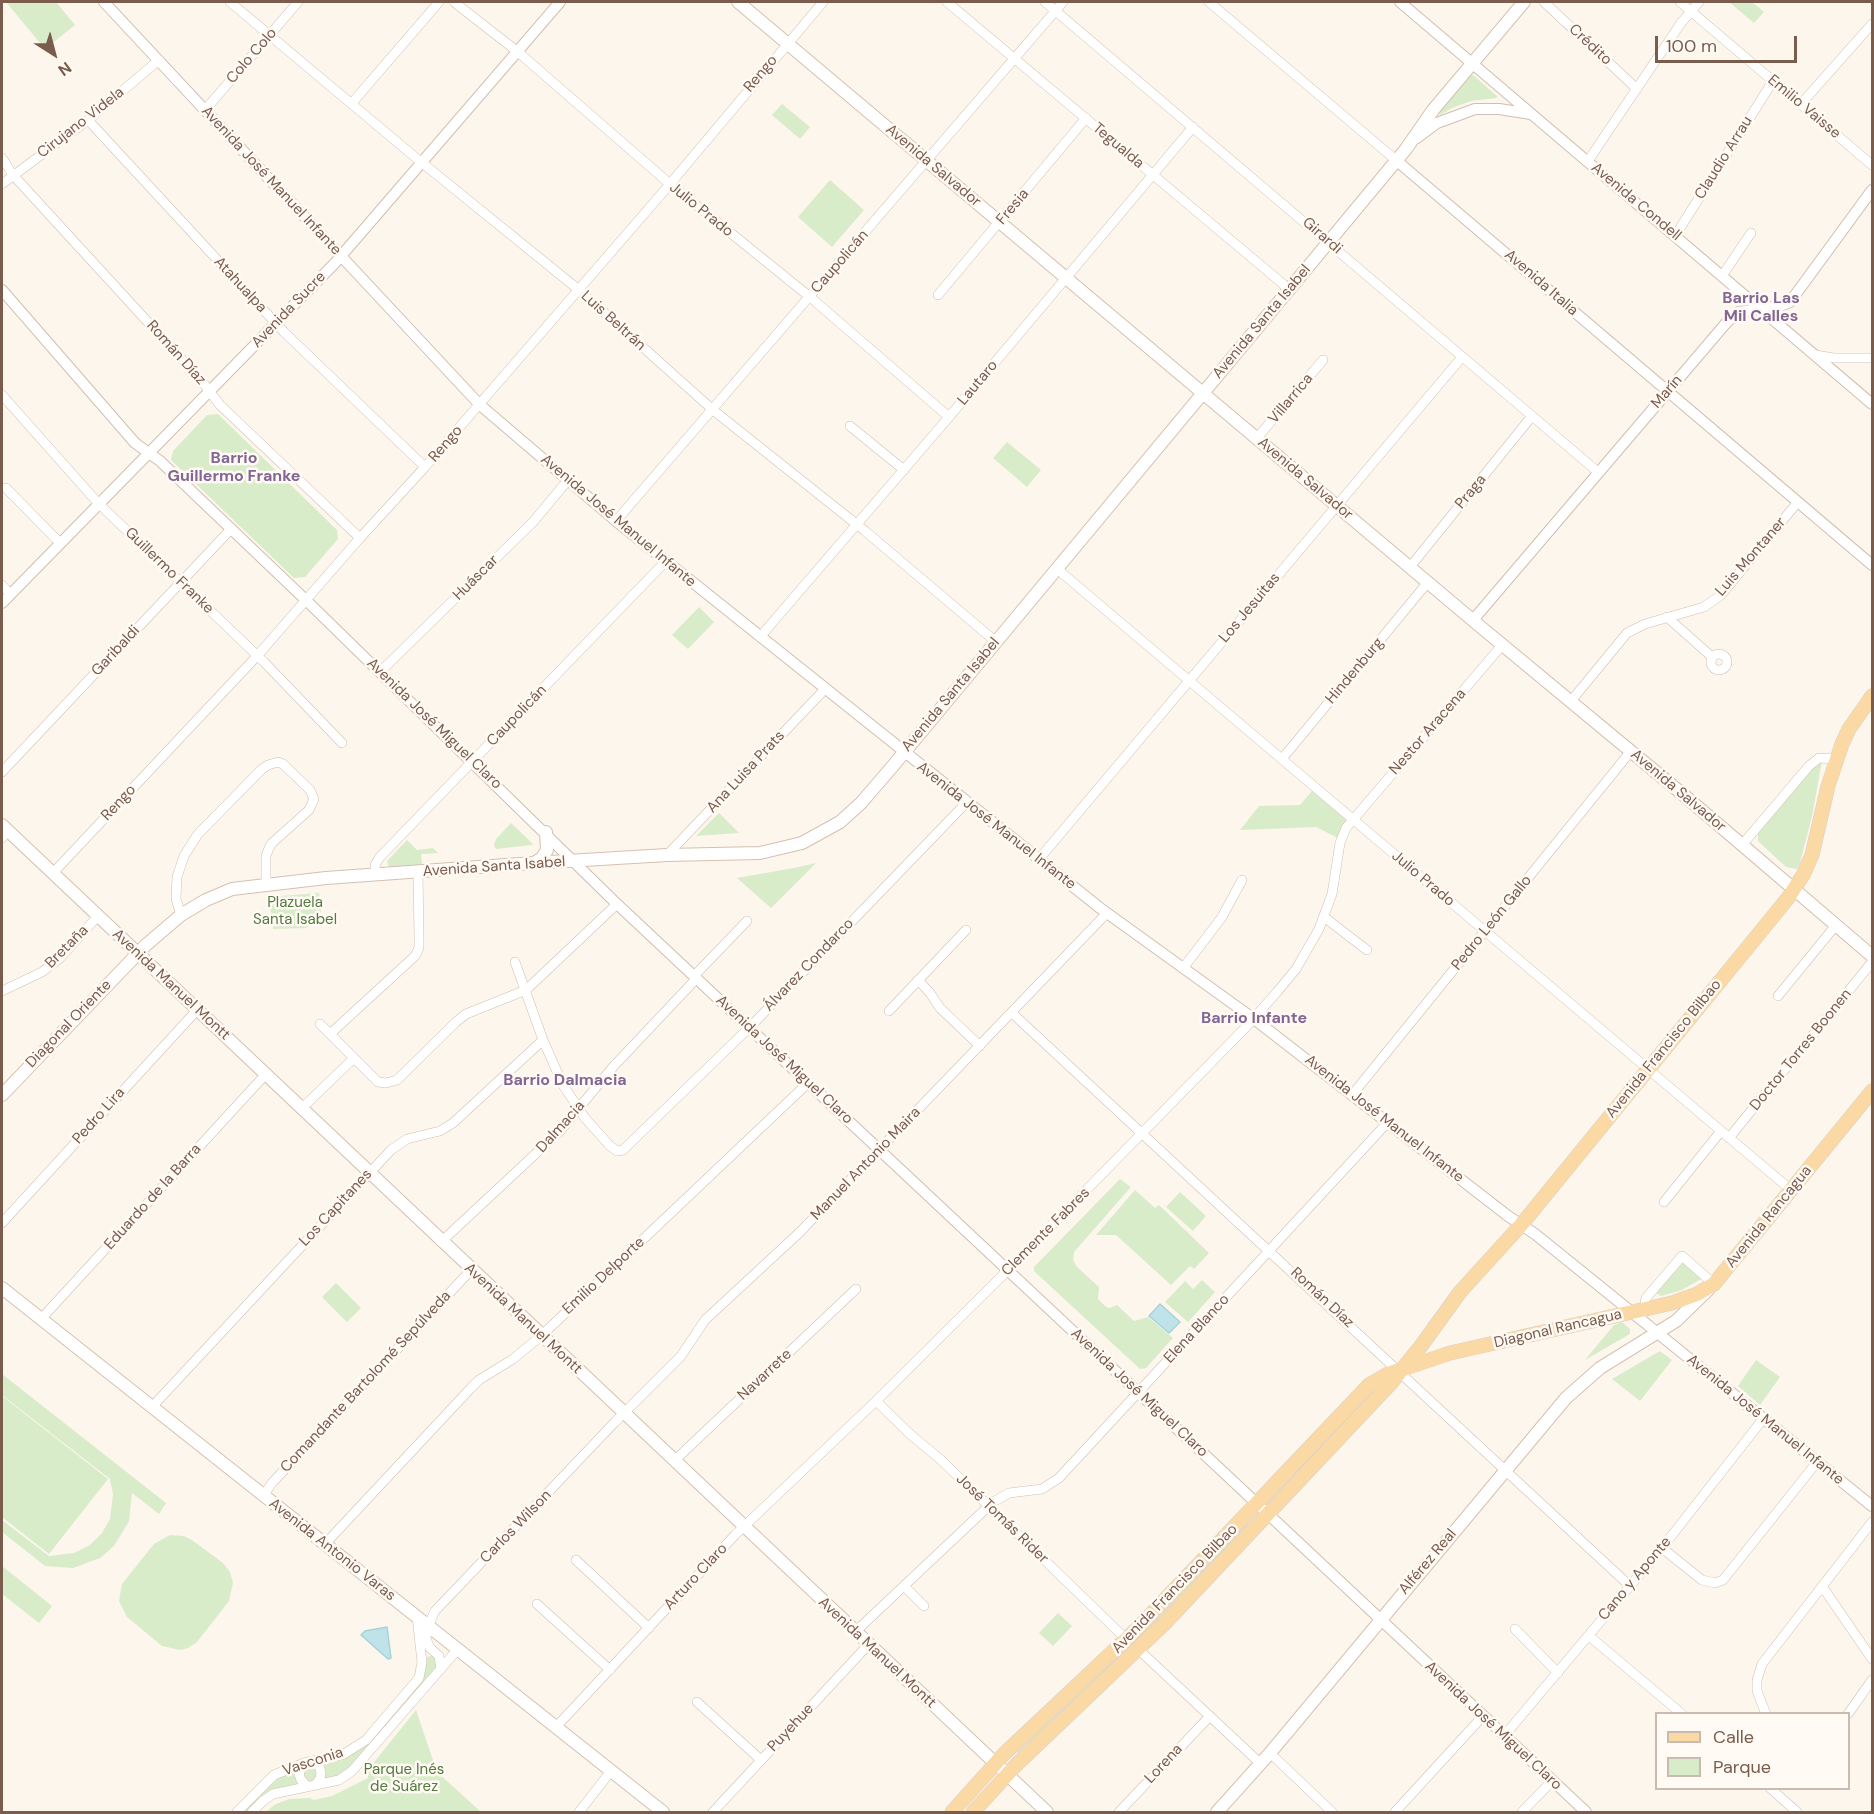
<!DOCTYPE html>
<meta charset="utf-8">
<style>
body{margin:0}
#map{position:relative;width:1874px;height:1814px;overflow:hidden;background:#fdf6ec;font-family:"DM Sans",sans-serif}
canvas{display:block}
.frame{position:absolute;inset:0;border:3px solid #7a5c4d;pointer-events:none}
.legend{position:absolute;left:1655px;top:1712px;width:195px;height:78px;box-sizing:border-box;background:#fffaf3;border:2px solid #cabbb1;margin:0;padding:8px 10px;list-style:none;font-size:18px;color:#7a5c4d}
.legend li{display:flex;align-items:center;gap:12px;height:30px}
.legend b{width:30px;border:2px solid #cabbb1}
.north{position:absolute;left:24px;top:24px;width:60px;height:60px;-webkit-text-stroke:4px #fffaf3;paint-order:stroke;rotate:144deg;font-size:16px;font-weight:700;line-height:24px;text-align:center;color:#7a5c4d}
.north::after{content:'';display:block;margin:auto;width:21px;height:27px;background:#7a5c4d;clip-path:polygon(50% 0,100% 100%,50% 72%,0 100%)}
.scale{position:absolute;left:1655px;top:36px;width:142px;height:27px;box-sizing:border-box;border:3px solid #7a5c4d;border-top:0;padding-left:8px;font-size:18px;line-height:21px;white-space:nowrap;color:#7a5c4d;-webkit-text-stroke:4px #fffaf3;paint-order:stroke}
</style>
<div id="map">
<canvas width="1874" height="1814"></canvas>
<div class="frame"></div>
<ul class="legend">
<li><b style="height:8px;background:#fbd9a5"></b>Calle</li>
<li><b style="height:16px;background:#d8ecc9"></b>Parque</li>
</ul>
<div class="north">N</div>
<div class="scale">100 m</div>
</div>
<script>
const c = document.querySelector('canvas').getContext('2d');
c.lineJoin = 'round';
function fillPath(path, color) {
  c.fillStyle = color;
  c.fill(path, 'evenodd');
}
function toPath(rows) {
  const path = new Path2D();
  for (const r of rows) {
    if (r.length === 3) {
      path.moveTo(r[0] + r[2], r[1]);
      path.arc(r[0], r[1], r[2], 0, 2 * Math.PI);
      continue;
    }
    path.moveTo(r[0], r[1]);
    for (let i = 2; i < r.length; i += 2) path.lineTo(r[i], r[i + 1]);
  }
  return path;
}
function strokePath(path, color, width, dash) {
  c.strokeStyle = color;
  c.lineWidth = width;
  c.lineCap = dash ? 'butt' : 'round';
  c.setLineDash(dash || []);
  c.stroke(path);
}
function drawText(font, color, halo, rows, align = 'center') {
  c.font = font + ' "DM Sans",sans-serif';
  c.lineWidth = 5;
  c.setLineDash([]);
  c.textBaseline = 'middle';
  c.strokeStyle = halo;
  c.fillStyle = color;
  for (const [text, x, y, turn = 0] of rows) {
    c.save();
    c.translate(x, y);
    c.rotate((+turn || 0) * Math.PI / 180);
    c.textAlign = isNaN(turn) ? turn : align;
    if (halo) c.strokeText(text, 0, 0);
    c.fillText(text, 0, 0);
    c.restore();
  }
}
fillPath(toPath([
 [6,2,56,2,75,25,45,49],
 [1729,2,1752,2,1764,12,1754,23],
 [1473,75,1497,96,1497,98,1471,101,1452,108,1440,115,1439,113,1469,76],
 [782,104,810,127,800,139,772,115],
 [830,180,864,210,832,247,798,217],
 [218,414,337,530,338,539,305,577,294,578,171,460,173,451,207,415],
 [1007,442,1041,470,1027,487,993,458],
 [699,607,714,622,688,649,672,635],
 [1822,761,1812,816,1800,863,1797,869,1786,867,1758,841,1758,831,1814,765],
 [1313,790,1348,821,1338,838,1316,827,1240,830,1259,806,1300,805],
 [719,813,739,833,696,836],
 [511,823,533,844,532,845,496,849,494,845,496,839],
 [407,840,417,850,433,848,438,853,421,854,422,866,392,869,389,867,387,861],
 [816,863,771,908,737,878,794,868],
 [319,893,322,921,305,928,273,929,269,897],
 [1120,1179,1131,1187,1074,1252,1073,1259,1076,1266,1099,1287,1098,1299,1106,1307,1110,1308,1117,1305,1134,1321,1148,1317,1173,1338,1146,1368,1140,1369,1034,1271,1034,1267],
 [1135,1190,1155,1208,1159,1205,1209,1253,1194,1269,1190,1266,1171,1285,1116,1235,1096,1235],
 [1180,1192,1206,1216,1193,1231,1166,1207],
 [1683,1263,1701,1279,1682,1290,1661,1296,1656,1293],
 [1202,1280,1215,1292,1188,1322,1165,1302,1185,1281,1193,1289],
 [336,1283,361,1308,347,1322,322,1297],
 [1622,1322,1630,1329,1630,1334,1585,1360,1614,1325],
 [1660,1351,1672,1360,1640,1401,1612,1379],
 [1756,1360,1780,1377,1760,1405,1738,1386],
 [2,1374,166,1503,159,1514,132,1493,129,1521,114,1546,100,1558,73,1568,45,1566,2,1532,2,1520,49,1556,74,1553,90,1545,102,1533,110,1519,113,1494,110,1479,2,1395],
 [2,1396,108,1479,49,1554,2,1517],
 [1246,1523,1248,1525,1137,1642,1018,1753,1015,1750],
 [170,1535,184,1536,192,1540,223,1563,230,1572,233,1583,229,1601,197,1642,188,1648,180,1650,162,1646,127,1617,119,1601,122,1584,154,1544],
 [2,1566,52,1606,39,1623,2,1594],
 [1058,1613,1072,1626,1053,1646,1039,1633],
 [432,1656,438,1660,439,1667,353,1765,341,1775,331,1778,278,1789,260,1798,247,1812,243,1812,277,1779,295,1770,345,1757,367,1745,414,1691,425,1673,427,1657],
 [416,1710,437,1772,481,1812,266,1812,274,1805,289,1799,310,1798,314,1800,332,1796,368,1778,367,1771]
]), '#d8ecc9');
const water = toPath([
 [1160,1304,1180,1322,1169,1333,1149,1316,1160,1304],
 [387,1627,391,1658,388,1659,361,1635,365,1631,387,1627]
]);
fillPath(water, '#bfe3e8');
strokePath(water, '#a5d3da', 1.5);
const minor = toPath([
 [230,2,415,157,579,290,713,410,865,531,995,641],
 [454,2,518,52,670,184,810,297,949,417],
 [947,2,1289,289],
 [1045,2,1598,472],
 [1209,2,1397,161],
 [1544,2,1637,89],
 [1680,2,1872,165],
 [352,103,439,2],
 [1801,104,1872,24],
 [205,110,298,2],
 [88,120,284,332,425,467],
 [2,158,13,175,201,380,220,405,360,538],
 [1588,161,1681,23,1699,2],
 [2,184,88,120,159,60],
 [1675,236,1773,81],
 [1722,276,1751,233],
 [938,295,1086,118],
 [1815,355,1834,358,1872,358],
 [2,395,98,503,264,662,342,743],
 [850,426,904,470],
 [1257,438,1323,360],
 [6,488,60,543],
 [616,521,1063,2],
 [1410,567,1532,416],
 [1056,568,1791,1190],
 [2,585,10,594],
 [1667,617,1712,657],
 [760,637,949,417,1193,127],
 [1719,662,8],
 [380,672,533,522,568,480],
 [1571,701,1627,633,1645,624,1704,607,1721,595,1797,503],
 [1282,759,1428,582],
 [2,772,231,529],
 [2,838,8,831],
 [1742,845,1809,766,1819,758,1836,759],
 [667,855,825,689],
 [1039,859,1462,357],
 [53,873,257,656,360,538,425,467,664,191,823,2],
 [376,874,375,865,379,858,666,561],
 [181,915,176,899,177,877,184,856,198,834,262,769,268,765,278,762,283,764,310,790,314,799,309,810,272,843,269,848,266,856,266,884],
 [1324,917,1367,950],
 [515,962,543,1040,563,1085,585,1118,610,1146,617,1151,623,1150,753,1024,967,802],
 [1184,967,1222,917,1242,880],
 [694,976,747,921],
 [918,980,930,993,940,1008,980,1046],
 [2,991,42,972,60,958,98,916],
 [1778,996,1836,925],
 [889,1011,966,930],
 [1012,1013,1630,1586],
 [320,1024,378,1082,386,1083,397,1080,456,1022,466,1014,526,990,617,904],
 [330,1034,415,956,419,948,419,937,418,872],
 [1352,1095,1631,751],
 [301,1109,354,1058],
 [1729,1138,1872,962],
 [1664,1202,1721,1131],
 [2,1223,197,1010],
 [441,1242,560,1131,612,1068,697,978],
 [1644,1309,1646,1298,1682,1256,1714,1284],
 [41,1319,265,1075],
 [876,1401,911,1435,940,1459,1127,1640],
 [151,1408,391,1150,407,1139,440,1131,453,1123,543,1040],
 [674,1461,856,1289],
 [263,1496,272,1483,471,1270],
 [325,1544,470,1389,479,1380,513,1359,541,1336,808,1083],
 [1662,1548,1702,1580,1715,1583,1723,1580,1817,1462],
 [576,1560,649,1628],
 [904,1586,924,1606],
 [1822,1586,1872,1659],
 [537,1604,610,1670],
 [1515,1629,1558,1673],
 [855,1632,993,1502,1009,1493,1042,1489,1059,1478,1388,1122],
 [1589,1636,1682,1714],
 [430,1648,426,1639,428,1626,435,1611,615,1422,681,1356,705,1320,800,1232,1107,913],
 [430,1648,439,1656,441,1669],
 [1139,1650,1261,1764],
 [697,1702,761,1760],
 [1766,1714,1757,1691,1757,1680,1762,1664,1872,1522],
 [1848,1714,1872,1680],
 [556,1727,735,1535,876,1401,1008,1270,1246,1027,1277,992,1296,969,1319,929,1332,894,1340,843,1346,828,1503,644],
 [1504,1736,1662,1548,1763,1419],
 [1270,1753,1332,1812],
 [310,1761,319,1766,321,1773,320,1779,315,1785],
 [304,1763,299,1774,301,1780,307,1786],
 [1770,1788,1797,1812],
 [237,1812,274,1775,304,1763,344,1754,366,1740,419,1678,422,1662,417,1617],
 [252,1812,263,1801,273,1794,339,1780,352,1771,458,1649],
 [579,1812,611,1771],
 [713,1812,868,1645],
 [1119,1812,1210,1716],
 [1395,1812,1483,1716],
 [1522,1812,1552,1781]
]);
const tertiary = toPath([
 [104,2,480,405,616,521,1100,908,1254,1019,1508,1216,1535,1234,1872,1506],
 [1400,2,1872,404],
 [1417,138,1437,123,1475,109,1499,109,1531,114],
 [1397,161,1872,565],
 [2,290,135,443,160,461,312,606,617,904,1586,1812],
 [2,603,335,263,560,2],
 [1473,620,1727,322,1739,312,1780,306,1790,302,1872,190]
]);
const secondary = toPath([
 [738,2,1482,628,1686,797,1872,956],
 [2,825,1047,1812],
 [534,863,542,858,547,850,546,832],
 [2,1095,146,945,181,915,206,900,232,889,326,878,534,863,667,855,760,853,802,843,840,822,861,803,892,767,1406,149,1433,110,1524,2],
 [2,1288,663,1812],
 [1217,1812,1270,1753,1566,1398,1600,1368,1676,1321,1708,1290]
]);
const primary = toPath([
 [952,1812,1004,1754,1139,1627,1369,1385,1388,1374,1450,1353,1672,1303,1697,1294,1714,1284,1872,1091],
 [973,1812,1016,1765,1165,1623,1391,1383,1421,1346,1460,1292,1521,1225,1788,898,1803,875,1812,855,1828,786,1842,744,1849,729,1872,696]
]);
strokePath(minor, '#d1beb0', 10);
strokePath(tertiary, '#d1beb0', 12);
strokePath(secondary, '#d6c0b0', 14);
strokePath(primary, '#dad1cd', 15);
strokePath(minor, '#fff', 9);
strokePath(tertiary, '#fff', 10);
strokePath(secondary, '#fff', 12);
strokePath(primary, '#fbd9a5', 14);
drawText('15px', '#7a5c4d', '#fffaf3', [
 ["Crédito",1590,45,43],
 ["Colo Colo",252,56,-49],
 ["Rengo",761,74,-50],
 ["Emilio Vaisse",1804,107,40],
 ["Cirujano Videla",81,123,-38],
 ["Tegualda",1118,146,40],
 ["Claudio Arrau",1724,158,-58],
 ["Avenida Salvador",933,166,40],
 ["Avenida José Manuel Infante",271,181,47],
 ["Avenida Condell",1636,202,40],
 ["Fresia",1013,207,-50],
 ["Julio Prado",701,210,39],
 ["Girardi",1322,236,41],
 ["Caupolicán",840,262,-49],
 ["Avenida Italia",1541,283,41],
 ["Atahualpa",240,285,47],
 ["Avenida Sucre",289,310,-46],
 ["Luis Beltrán",613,321,42],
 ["Avenida Santa Isabel",1262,322,-50],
 ["Román Díaz",176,353,48],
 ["Lautaro",978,383,-50],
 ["Marín",1667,392,-49],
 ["Villarrica",1291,399,-50],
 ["Rengo",446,444,-49],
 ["Avenida Salvador",1305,479,40],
 ["Praga",1471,492,-51],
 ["Avenida José Manuel Infante",618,521,40],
 ["Luis Montaner",1751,557,-49],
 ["Guillermo Franke",169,571,44],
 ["Huáscar",476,578,-45],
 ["Los Jesuitas",1250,608,-50],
 ["Garibaldi",116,651,-47],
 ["Hindenburg",1355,671,-50],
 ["Avenida Santa Isabel",951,695,-50],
 ["Caupolicán",517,716,-46],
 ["Avenida José Miguel Claro",434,724,44],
 ["Nestor Aracena",1428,732,-49],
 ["Ana Luisa Prats",746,772,-47],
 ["Avenida Salvador",1678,791,40],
 ["Rengo",119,803,-47],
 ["Avenida José Manuel Infante",996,826,38],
 ["Avenida Santa Isabel",494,867,-4],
 ["Julio Prado",1423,879,40],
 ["Pedro León Gallo",1492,923,-51],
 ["Bretaña",67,947,-45],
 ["Álvarez Condarco",809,965,-46],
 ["Avenida Manuel Montt",171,985,43],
 ["Diagonal Oriente",69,1024,-46],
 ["Avenida Francisco Bilbao",1664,1049,-51],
 ["Doctor Torres Boonen",1801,1050,-51],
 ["Avenida José Miguel Claro",784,1060,43],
 ["Pedro Lira",99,1116,-48],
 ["Avenida José Manuel Infante",1384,1119,38],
 ["Dalmacia",561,1127,-48],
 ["Manuel Antonio Maira",866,1164,-46],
 ["Eduardo de la Barra",153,1197,-48],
 ["Los Capitanes",336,1208,-47],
 ["Avenida Rancagua",1769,1217,-51],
 ["Clemente Fabres",1046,1232,-45],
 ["Emilio Delporte",604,1276,-43],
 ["Román Díaz",1322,1298,43],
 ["Avenida Manuel Montt",523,1319,43],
 ["Elena Blanco",1197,1329,-47],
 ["Diagonal Rancagua",1558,1329,-13],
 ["Navarrete",765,1375,-43],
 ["Comandante Bartolomé Sepúlveda",366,1382,-47],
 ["Avenida José Miguel Claro",1139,1393,43],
 ["Avenida José Manuel Infante",1765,1420,39],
 ["José Tomás Rider",1002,1519,44],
 ["Carlos Wilson",516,1527,-46],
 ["Avenida Antonio Varas",332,1550,38],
 ["Alférez Real",1428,1562,-50],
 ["Arturo Claro",696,1577,-47],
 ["Cano y Aponte",1635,1579,-50],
 ["Avenida Francisco Bilbao",1175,1589,-46],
 ["Avenida Manuel Montt",877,1653,43],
 ["Avenida José Miguel Claro",1493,1726,43],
 ["Puyehue",791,1728,-47],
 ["Vasconia",313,1762,-18],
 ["Lorena",1164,1764,-47]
]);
drawText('15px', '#537a41', '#fffaf3', [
 ["Plazuela",295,903],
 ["Santa Isabel",295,920],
 ["Parque Inés",404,1770],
 ["de Suárez",404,1787]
]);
drawText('bold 16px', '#846695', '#fffaf3', [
 ["Barrio Las",1761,299],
 ["Mil Calles",1761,317],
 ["Barrio",234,459],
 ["Guillermo Franke",234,477],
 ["Barrio Infante",1254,1019],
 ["Barrio Dalmacia",565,1081]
]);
</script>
